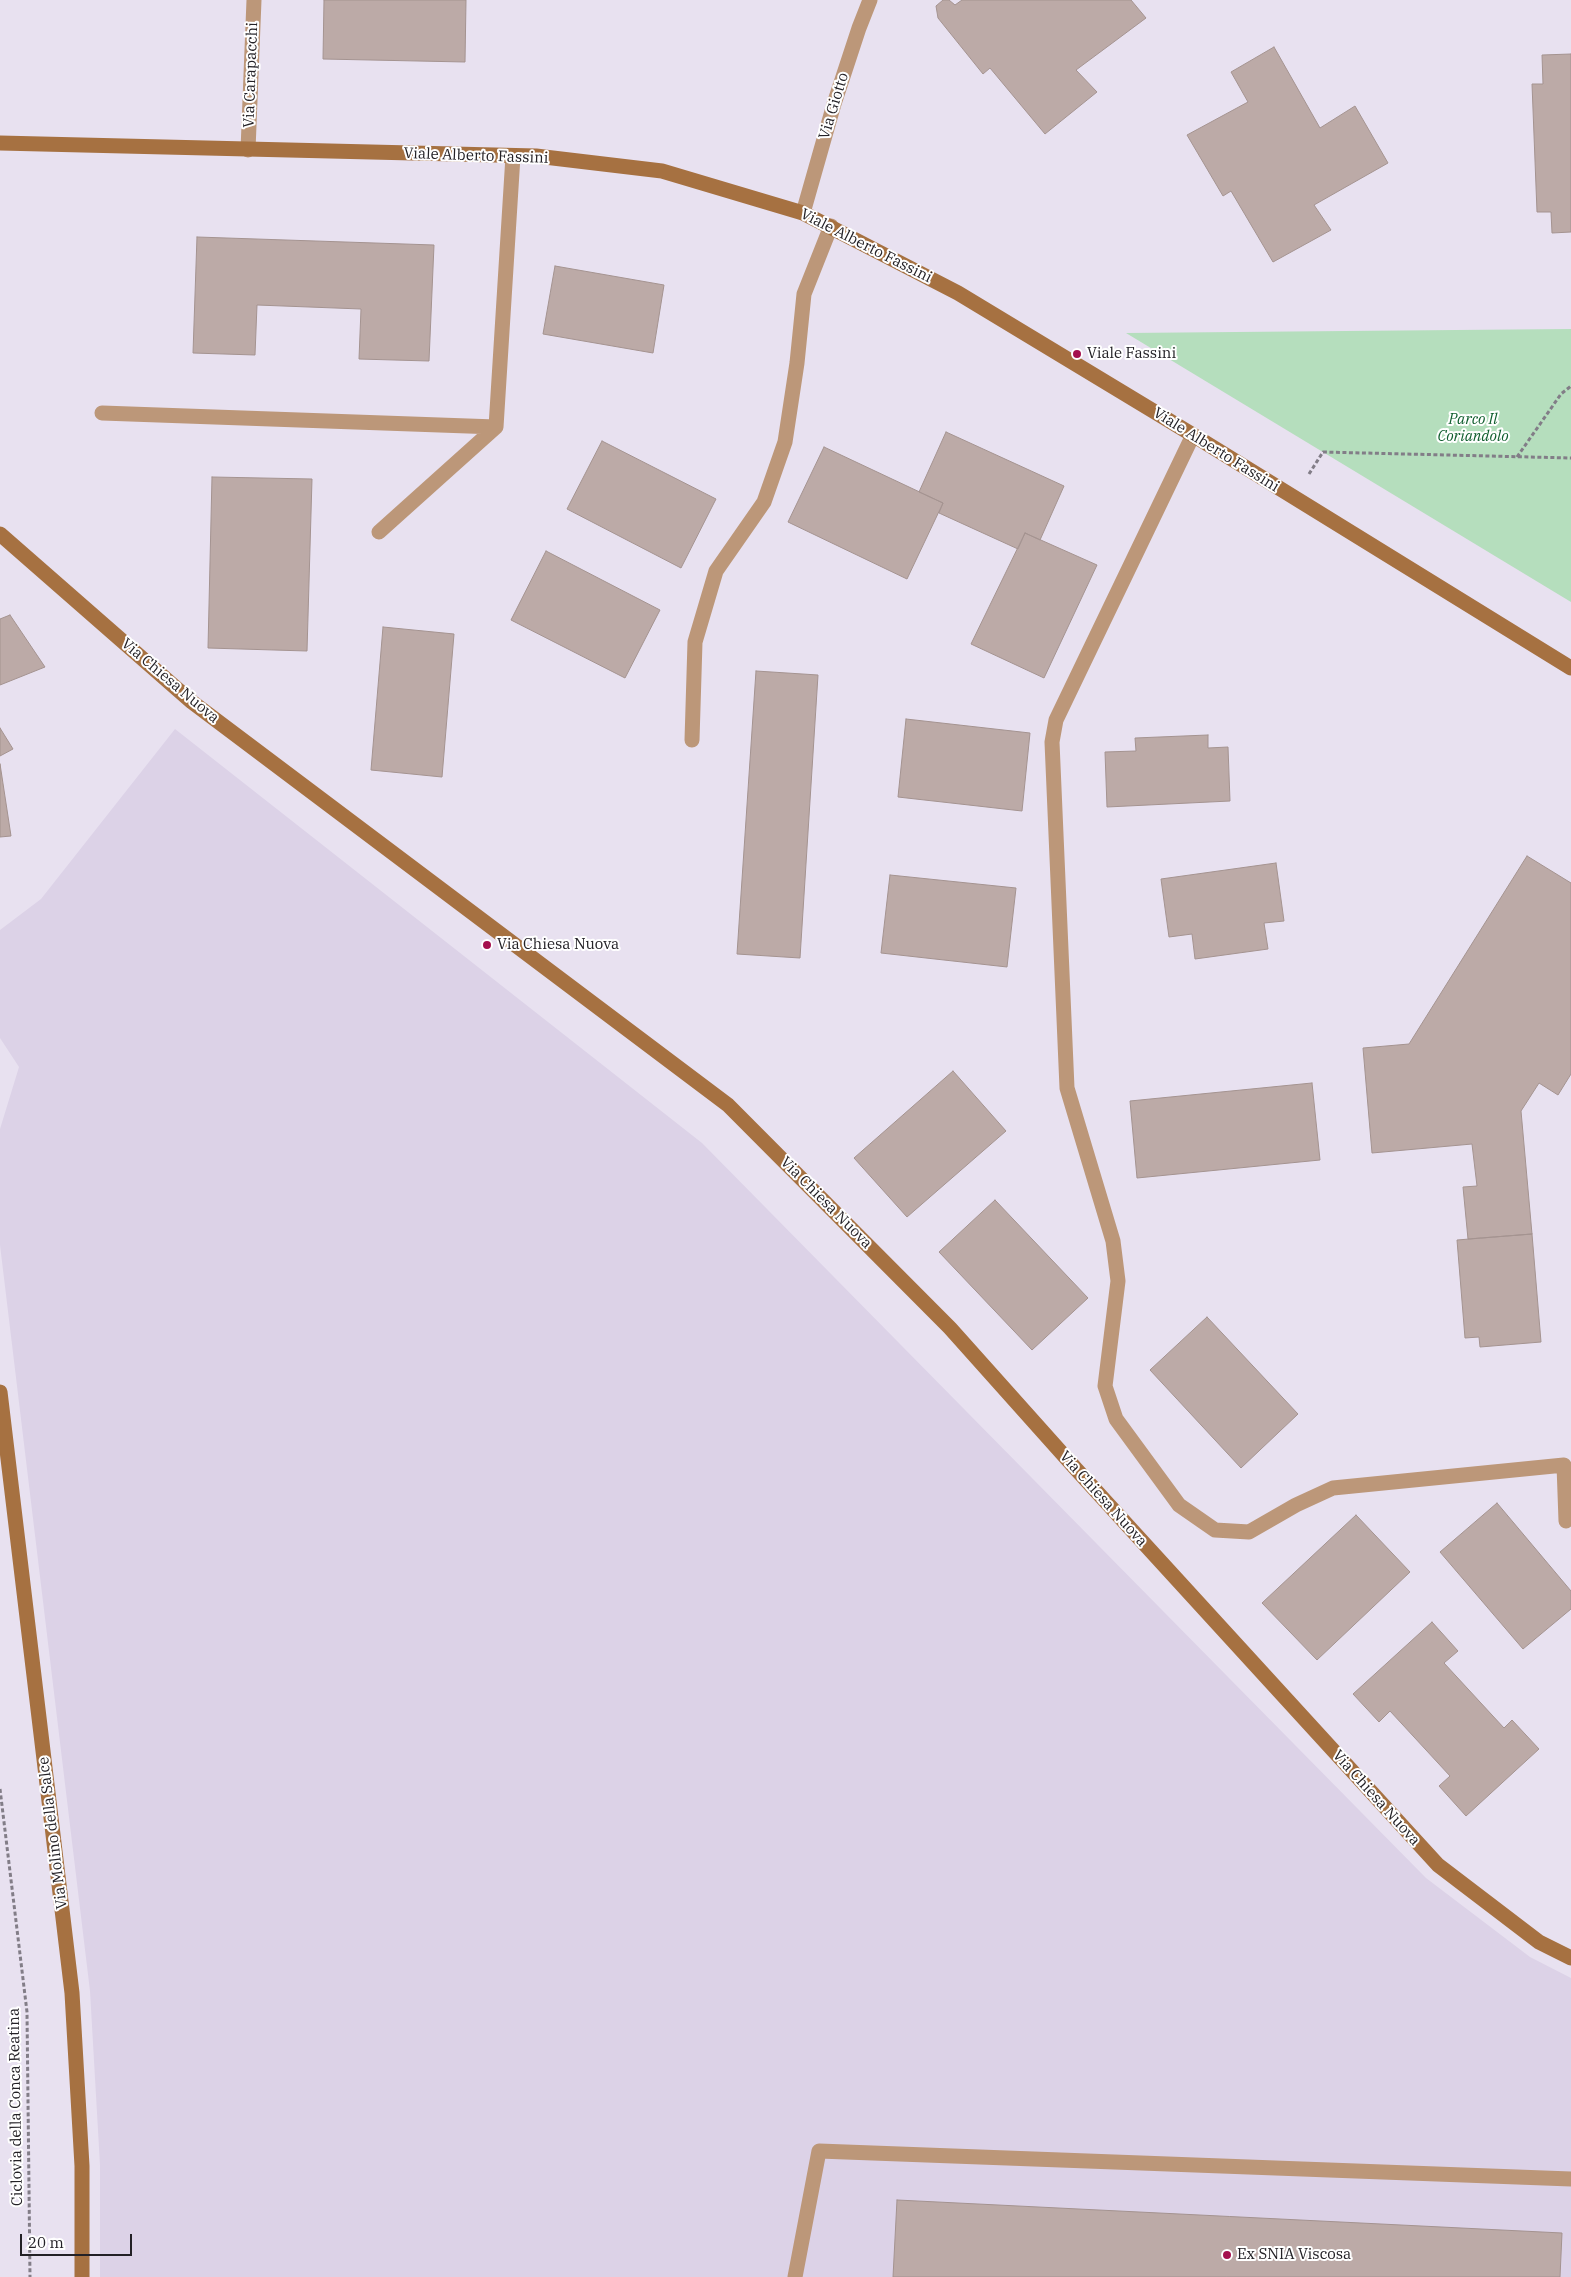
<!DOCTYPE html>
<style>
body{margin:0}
#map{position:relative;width:1571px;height:2277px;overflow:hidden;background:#e8e1f0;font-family:"IBM Plex Serif",serif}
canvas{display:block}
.scale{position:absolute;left:20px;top:2234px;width:112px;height:22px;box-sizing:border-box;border:2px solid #232126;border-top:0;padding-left:6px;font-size:15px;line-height:18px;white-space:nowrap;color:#232126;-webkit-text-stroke:4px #fff;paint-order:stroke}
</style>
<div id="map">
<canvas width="1571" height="2277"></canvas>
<div class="scale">20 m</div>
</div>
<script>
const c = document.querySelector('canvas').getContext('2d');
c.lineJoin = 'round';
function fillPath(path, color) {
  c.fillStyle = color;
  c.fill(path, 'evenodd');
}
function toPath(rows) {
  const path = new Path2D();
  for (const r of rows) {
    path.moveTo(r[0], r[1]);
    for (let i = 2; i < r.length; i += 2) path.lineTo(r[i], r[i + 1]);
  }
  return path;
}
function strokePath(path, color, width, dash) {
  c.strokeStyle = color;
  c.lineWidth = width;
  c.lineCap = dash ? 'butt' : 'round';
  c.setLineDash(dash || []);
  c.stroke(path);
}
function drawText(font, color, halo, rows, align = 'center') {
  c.font = font + ' "IBM Plex Serif",serif';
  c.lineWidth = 4;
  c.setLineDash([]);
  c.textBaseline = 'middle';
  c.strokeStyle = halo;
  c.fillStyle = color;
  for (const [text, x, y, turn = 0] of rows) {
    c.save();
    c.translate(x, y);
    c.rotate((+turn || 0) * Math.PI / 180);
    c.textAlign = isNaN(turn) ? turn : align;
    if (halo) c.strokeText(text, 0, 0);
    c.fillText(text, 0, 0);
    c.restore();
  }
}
fillPath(toPath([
 [175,729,702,1143,1426,1878,1530,1957,1571,1978,1571,2277,100,2277,100,2165,90,1991,0,1245,0,1129,19,1067,0,1038,0,930,41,899]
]), '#dcd2e7');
fillPath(toPath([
 [1571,329,1571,602,1126,333,1456,330]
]), '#b5debd');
const building = toPath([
 [324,0,466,0,465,62,323,59,324,0],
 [943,0,949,0,955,5,962,0,1131,0,1146,18,1076,70,1097,92,1045,134,990,68,983,74,938,18,936,6,943,0],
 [1274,47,1320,128,1355,106,1388,163,1314,205,1331,230,1273,262,1231,191,1223,196,1187,135,1248,102,1231,72,1274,47],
 [1571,54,1571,232,1552,233,1551,212,1537,212,1532,84,1543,84,1542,55,1571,54],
 [197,237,434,245,429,361,359,359,361,309,257,305,255,355,193,353,197,237],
 [555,266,664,285,653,353,543,334,555,266],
 [946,432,1064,486,1040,540,1025,533,1018,549,939,513,943,503,919,492,946,432],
 [602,441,716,499,681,568,567,509,602,441],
 [824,447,943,503,907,579,788,522,824,447],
 [212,477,312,479,307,651,208,648,212,477],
 [1025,533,1097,565,1044,678,971,644,1025,533],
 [546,551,660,610,625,678,511,620,546,551],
 [10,615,45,667,0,685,0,619,10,615],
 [383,627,454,634,442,777,371,770,383,627],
 [756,671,818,675,800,958,737,954,756,671],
 [906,719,1030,733,1022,811,898,797,906,719],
 [0,728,13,749,0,756,0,728],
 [1208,735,1208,748,1228,747,1230,801,1107,807,1105,752,1136,751,1135,738,1208,735],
 [0,764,11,836,0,837,0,764],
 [1527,856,1571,883,1571,1074,1558,1095,1539,1083,1521,1111,1532,1234,1468,1239,1463,1187,1477,1186,1472,1144,1372,1153,1363,1048,1409,1044,1527,856],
 [1276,863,1284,921,1264,923,1268,949,1195,959,1192,934,1169,937,1161,879,1276,863],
 [890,875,1016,888,1007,967,881,953,890,875],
 [953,1071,1006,1131,907,1217,854,1158,953,1071],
 [1312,1083,1320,1160,1137,1178,1130,1101,1312,1083],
 [995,1200,1088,1298,1032,1350,939,1252,995,1200],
 [1532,1234,1541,1342,1480,1347,1479,1337,1465,1338,1457,1240,1532,1234],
 [1207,1317,1298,1414,1241,1468,1150,1370,1207,1317],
 [1497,1503,1571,1591,1571,1609,1523,1649,1440,1552,1497,1503],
 [1356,1515,1410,1572,1317,1660,1262,1603,1356,1515],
 [1432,1622,1458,1651,1444,1663,1504,1728,1512,1720,1539,1749,1466,1816,1439,1786,1450,1776,1390,1711,1379,1722,1353,1694,1432,1622],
 [897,2200,1562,2233,1560,2277,893,2277,897,2200]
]);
fillPath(building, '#bcaaa7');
strokePath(building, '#a49390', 1);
strokePath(toPath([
 [1517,457,1561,394,1571,386],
 [1309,474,1323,452,1571,458],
 [0,1789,27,2012,30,2277]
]), '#827d87', 3, [4, 2.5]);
strokePath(toPath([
 [102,413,496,427],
 [1193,435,1056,720,1052,742,1067,1088,1113,1241,1118,1281,1105,1386,1116,1419,1179,1505,1215,1530,1249,1532,1296,1505,1333,1488,1564,1465,1566,1521],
 [379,532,496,427,513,156],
 [692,740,695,642,716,571,764,502,785,442,797,363,804,294,831,226],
 [795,2277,819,2151,1571,2179]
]), '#bc9779', 15);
strokePath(toPath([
 [248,150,254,0],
 [803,213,834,104,859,28,870,0]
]), '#bc9779', 15);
strokePath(toPath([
 [0,143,536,156,662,171,803,213,958,293,1193,435,1571,668],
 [0,534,192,702,728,1105,950,1328,1076,1469,1438,1865,1539,1942,1571,1958],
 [0,1392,72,1993,82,2166,82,2277]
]), '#a67141', 15);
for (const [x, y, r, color] of [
 [1077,354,5,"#a40f4d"],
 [487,945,5,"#a40f4d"],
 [1227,2255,5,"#a40f4d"]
]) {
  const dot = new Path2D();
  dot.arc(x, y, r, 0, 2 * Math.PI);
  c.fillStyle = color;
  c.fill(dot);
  strokePath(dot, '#fff', 2);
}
drawText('15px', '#232126', '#fff', [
 ["Via Carapacchi",251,75,-88],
 ["Via Giotto",834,106,-73],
 ["Viale Alberto Fassini",476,156,2],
 ["Viale Alberto Fassini",866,246,27],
 ["Viale Alberto Fassini",1216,450,32],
 ["Via Chiesa Nuova",170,681,40],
 ["Via Chiesa Nuova",826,1203,45],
 ["Via Chiesa Nuova",1103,1499,48],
 ["Via Chiesa Nuova",1376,1798,48],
 ["Via Molino della Salce",53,1833,-97],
 ["Ciclovia della Conca Reatina",16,2107,-91]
]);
drawText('15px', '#232126', '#fff', [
 ["Viale Fassini",1087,354],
 ["Via Chiesa Nuova",497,945],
 ["Ex SNIA Viscosa",1237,2255]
], 'left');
drawText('italic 15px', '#0f5d2d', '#fff', [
 ["Parco Il",1473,420],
 ["Coriandolo",1473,437]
]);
</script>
